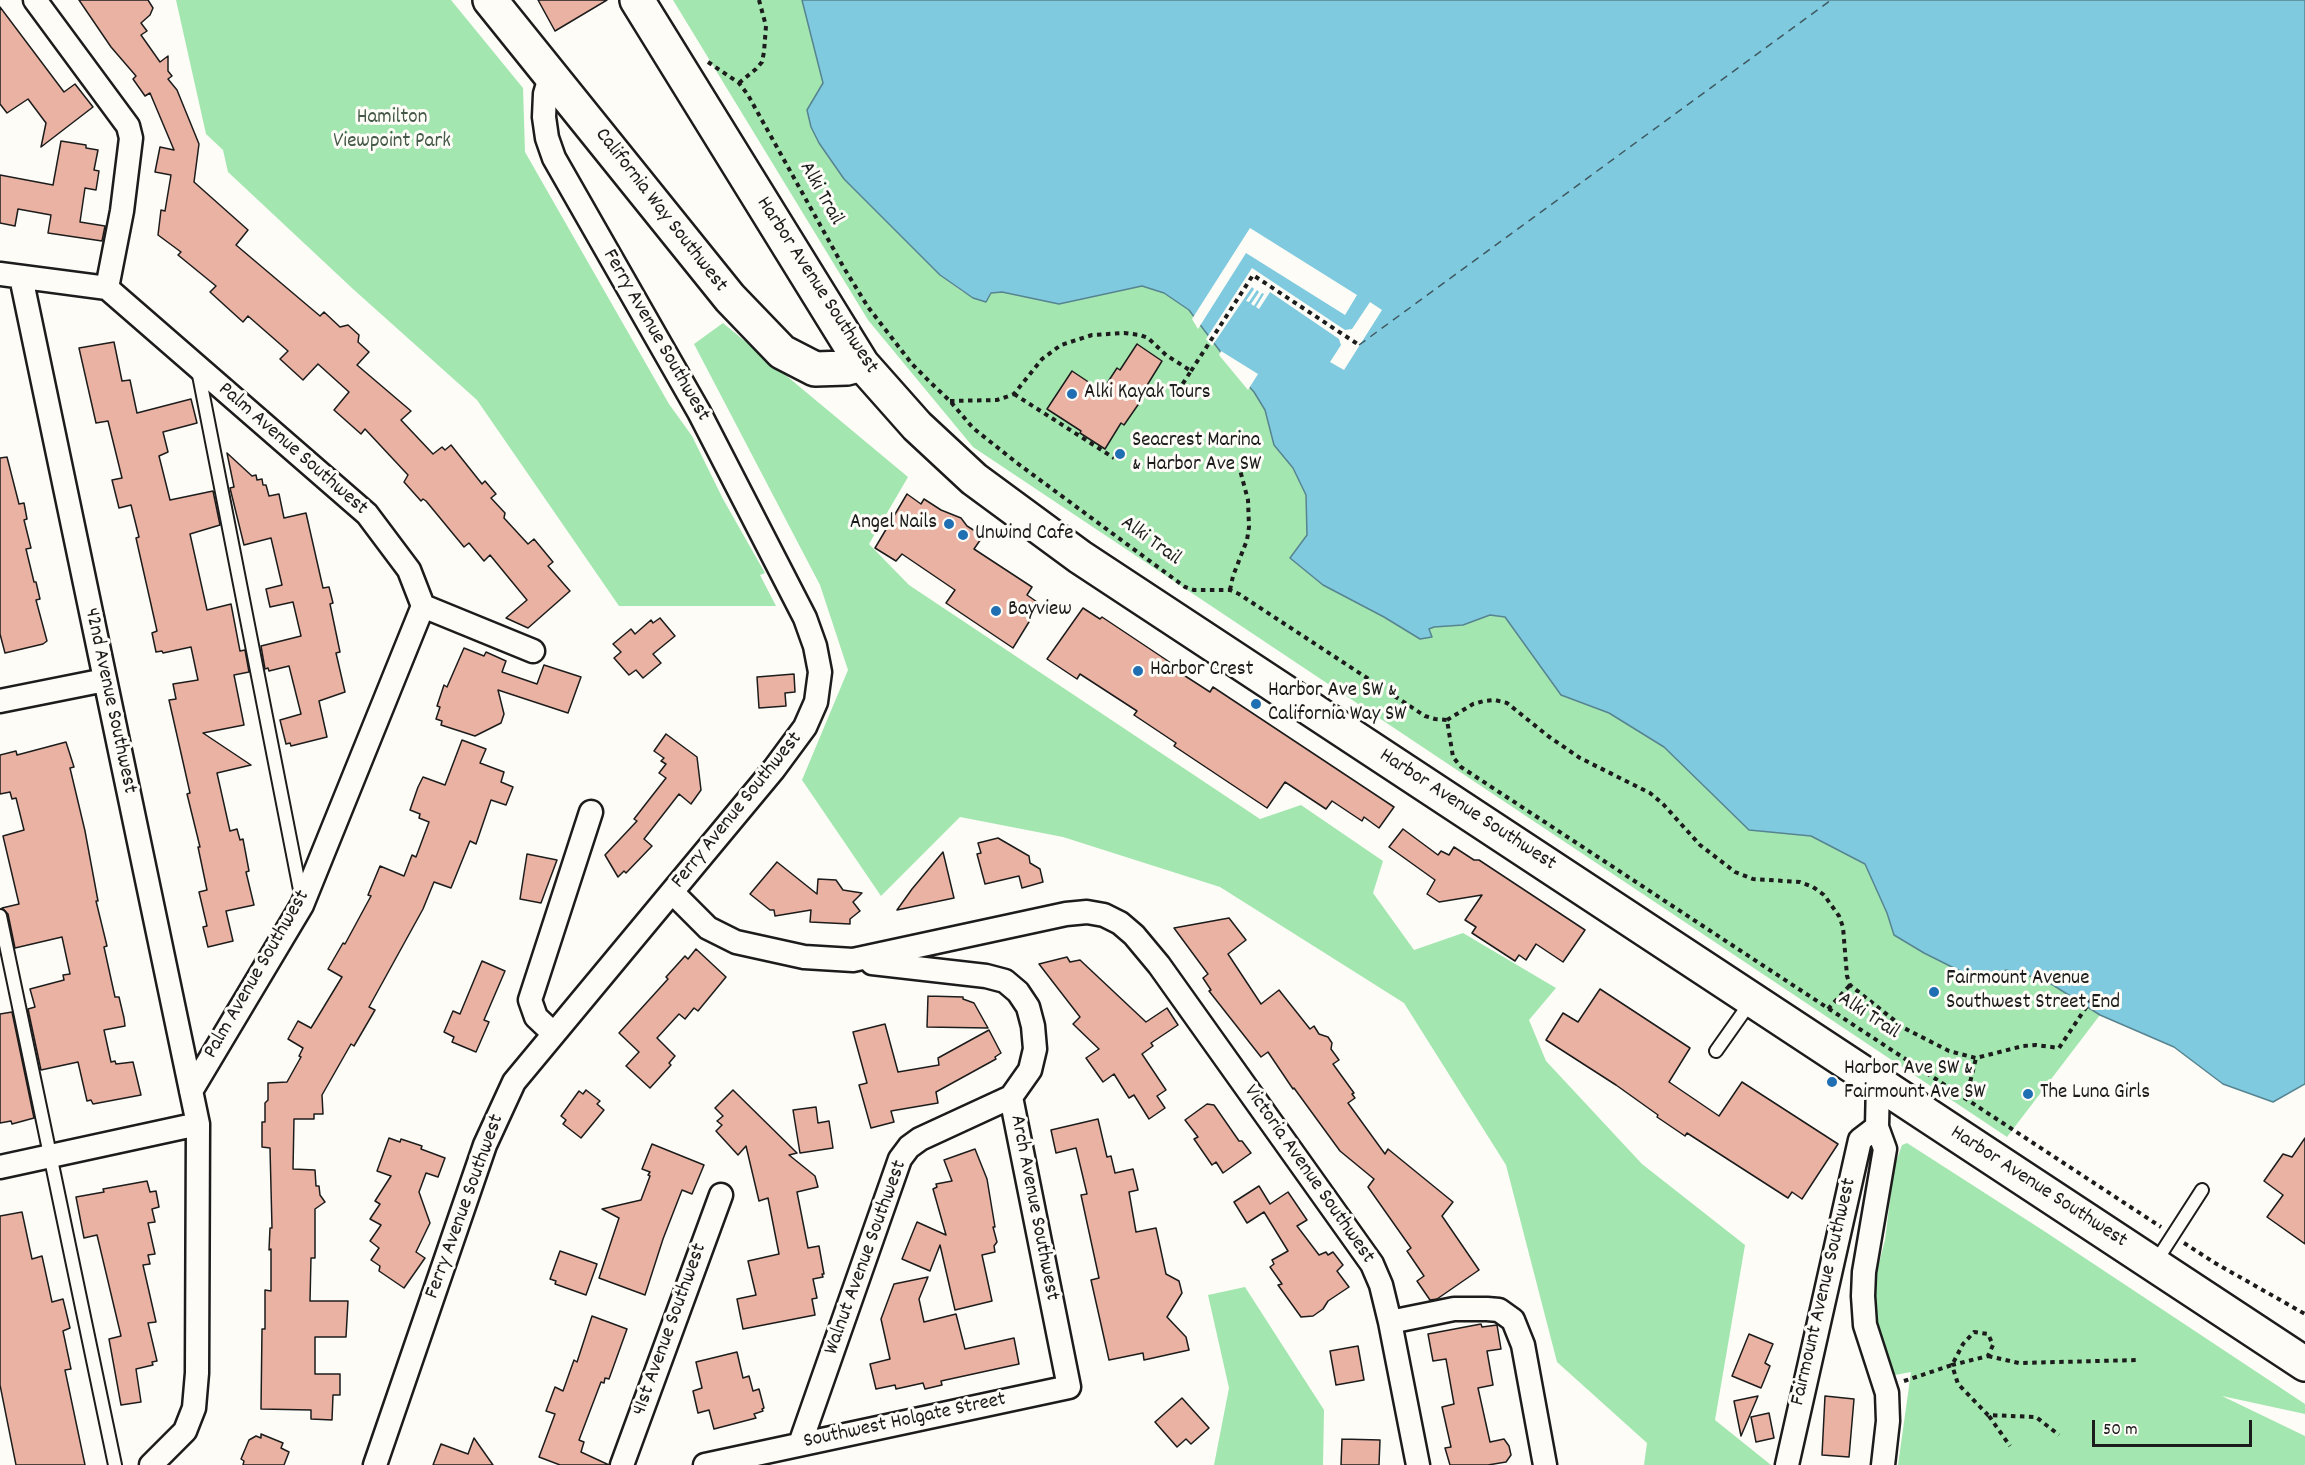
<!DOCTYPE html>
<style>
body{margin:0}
#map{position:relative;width:2305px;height:1465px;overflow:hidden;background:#fdfcf7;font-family:Dekko,sans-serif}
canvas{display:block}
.scale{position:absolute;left:2092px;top:1420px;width:160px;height:27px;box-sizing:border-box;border:3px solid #1c1c1c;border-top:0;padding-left:8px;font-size:18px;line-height:21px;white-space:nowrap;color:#1c1c1c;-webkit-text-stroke:4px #fdfcf7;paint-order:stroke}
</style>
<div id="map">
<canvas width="2305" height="1465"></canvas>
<div class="scale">50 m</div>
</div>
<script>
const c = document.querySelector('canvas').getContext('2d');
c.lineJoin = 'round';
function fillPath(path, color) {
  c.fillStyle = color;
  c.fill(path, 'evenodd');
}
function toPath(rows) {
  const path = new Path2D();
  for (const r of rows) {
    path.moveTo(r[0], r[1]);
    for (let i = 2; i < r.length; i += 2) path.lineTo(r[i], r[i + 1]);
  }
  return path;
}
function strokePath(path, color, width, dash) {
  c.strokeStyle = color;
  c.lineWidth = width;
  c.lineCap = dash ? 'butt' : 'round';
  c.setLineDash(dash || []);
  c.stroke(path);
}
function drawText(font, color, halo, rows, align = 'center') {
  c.font = font + ' Dekko,sans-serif';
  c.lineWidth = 6;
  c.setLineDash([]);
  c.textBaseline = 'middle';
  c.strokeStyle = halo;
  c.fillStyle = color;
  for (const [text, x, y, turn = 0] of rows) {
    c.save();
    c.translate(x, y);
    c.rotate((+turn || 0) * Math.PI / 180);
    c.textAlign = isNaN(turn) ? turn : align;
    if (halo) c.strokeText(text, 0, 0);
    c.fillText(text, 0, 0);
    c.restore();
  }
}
fillPath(toPath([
 [176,0,451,0,523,88,525,152,669,404,692,436,723,499,765,573,760,575,776,606,619,606,477,400,353,289,228,172,223,150,206,134],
 [673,0,802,0,823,83,807,110,902,236,940,275,963,292,1002,292,1059,304,1142,286,1164,293,1189,310,1232,367,1254,392,1265,410,1274,445,1293,468,1306,495,1490,615,1505,617,1561,695,1609,713,1664,747,1749,830,1811,836,1866,864,1887,913,1894,935,1924,953,1986,984,2006,970,2045,980,2100,1015,2007,1137,973,447,868,320],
 [723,323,908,477,869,544,909,585,1260,819,1301,805,1383,861,1373,893,1414,950,1463,933,1556,988,1529,1020,1546,1061,1642,1164,1745,1245,1715,1420,1771,1465,1644,1465,1647,1443,1557,1362,1506,1165,1404,1003,1220,887,1063,837,960,817,881,896,802,780,848,670,820,585,694,344],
 [1907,1143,2044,1231,2305,1404,2305,1414,2222,1396,2305,1436,2305,1465,1898,1465,1911,1372,1895,1375,1876,1325,1873,1286,1885,1240,1894,1167,1902,1145],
 [1245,1287,1324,1410,1323,1465,1214,1465,1229,1388,1208,1295]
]), '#a4e6b0');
const water = toPath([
 [802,0,2305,0,2305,1084,2273,1102,2223,1084,2174,1047,2100,1015,2045,980,2006,970,1986,984,1924,953,1894,935,1887,913,1865,864,1811,836,1749,830,1664,747,1609,713,1561,695,1505,617,1490,615,1463,625,1434,627,1429,629,1432,637,1420,639,1384,617,1323,585,1290,558,1307,535,1306,495,1293,468,1274,445,1265,410,1254,392,1232,367,1189,310,1164,293,1142,286,1059,304,1002,292,991,293,986,302,973,298,940,275,844,179,819,143,811,127,807,110,823,83,802,0]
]);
fillPath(water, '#7fcadf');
strokePath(water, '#578491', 1.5);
fillPath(toPath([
 [1250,228,1357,295,1345,315,1246,253,1198,329,1192,319],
 [1252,268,1345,330,1352,329,1370,302,1382,310,1344,370,1330,362,1341,345,1339,339,1270,292,1259,309,1256,307,1264,294,1262,293,1254,306,1251,304,1259,292,1257,290,1249,302,1246,301,1254,289,1252,287,1212,346,1206,339],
 [1221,351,1258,374,1248,390,1219,355]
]), '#fdfcf7');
strokePath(toPath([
 [1359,345,1831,0]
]), '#3f5960', 1.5, [8, 6]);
const building = toPath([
 [79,0,148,0,153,8,150,15,141,23,147,31,141,35,160,62,168,56,168,71,172,76,168,79,177,90,199,144,194,182,248,230,236,245,320,316,324,312,340,327,348,325,359,335,358,342,369,352,357,365,411,411,401,420,433,454,442,447,445,450,451,445,482,484,485,481,496,494,491,498,505,513,504,518,528,544,534,539,553,562,548,566,570,591,528,628,506,618,527,600,490,555,484,561,469,543,464,547,426,501,423,499,421,501,404,482,408,475,365,429,361,434,334,410,349,392,318,364,303,380,280,359,288,351,248,316,243,322,210,292,216,286,178,255,181,252,158,235,161,210,165,211,171,175,155,172,160,147,174,150,150,93,145,96,133,79,136,76,111,47,79,0],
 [538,0,607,0,555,31,538,0],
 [0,7,64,92,75,84,93,107,41,147,46,123,28,99,7,113,0,104,0,7],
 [61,141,86,145,86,148,98,150,94,170,99,171,96,190,85,188,80,222,105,226,102,241,48,233,51,215,18,209,15,226,0,223,0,175,53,185,61,141],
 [114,342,122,381,130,380,137,413,191,399,197,423,163,432,168,452,159,456,170,500,213,491,220,525,190,534,207,610,231,604,240,651,245,650,249,672,234,675,244,725,203,733,251,765,217,773,230,831,237,829,240,840,243,839,249,871,246,872,254,905,226,911,233,941,208,947,203,927,207,926,199,892,207,890,198,847,200,847,187,794,190,793,169,700,176,699,173,684,198,680,191,647,163,653,162,651,156,652,152,633,157,631,136,538,139,537,131,505,119,508,112,480,122,478,108,421,96,423,79,348,114,342],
 [1137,344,1162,361,1146,387,1149,389,1124,425,1121,423,1105,449,1080,433,1081,431,1047,409,1072,371,1102,391,1117,368,1120,370,1137,344],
 [227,453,252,476,256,475,257,480,262,479,263,485,266,485,269,496,279,494,284,518,306,513,323,588,329,587,333,603,330,604,340,652,336,653,345,692,319,701,327,737,291,746,290,743,286,744,280,720,301,714,289,666,269,671,268,668,265,669,261,646,301,636,293,602,270,607,266,589,282,585,271,538,244,545,230,488,234,487,227,453],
 [7,457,19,504,24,503,27,519,24,520,31,548,26,549,34,582,36,582,40,599,36,600,47,641,43,644,5,653,0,634,0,458,7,457],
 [907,494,921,504,924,499,941,510,961,518,967,526,983,536,974,549,1032,587,1027,595,1040,604,1013,648,946,603,955,590,902,554,896,561,875,548,907,494],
 [1083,608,1100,619,1102,617,1180,669,1179,672,1210,692,1213,687,1394,807,1379,828,1364,817,1362,821,1332,801,1326,809,1285,782,1267,808,1174,746,1176,743,1134,715,1137,711,1080,674,1077,679,1047,659,1083,608],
 [660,618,675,636,653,654,661,663,643,678,636,670,629,675,614,658,621,652,613,644,631,629,635,634,651,620,653,623,660,618],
 [464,648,484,656,486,652,506,661,502,672,537,684,544,665,581,677,568,713,498,690,504,714,501,723,475,736,441,725,442,721,436,719,440,707,437,706,444,685,447,687,464,648],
 [794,674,795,692,785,693,786,706,759,708,757,677,794,674],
 [666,734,697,757,701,790,691,804,679,794,644,839,652,846,626,873,624,871,618,877,605,855,637,821,634,819,666,778,659,773,666,764,661,761,664,758,654,751,666,734],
 [462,740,486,749,480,763,504,772,501,782,513,787,506,805,491,800,476,844,470,841,451,888,434,882,423,909,369,1007,375,1010,354,1046,351,1044,322,1095,323,1114,314,1114,314,1119,294,1119,293,1169,315,1170,316,1186,319,1186,320,1195,325,1202,315,1209,315,1258,311,1258,310,1301,348,1301,346,1337,315,1337,315,1374,340,1374,340,1395,333,1395,332,1420,311,1419,311,1410,261,1409,262,1329,265,1329,265,1290,271,1291,271,1249,269,1250,270,1228,272,1228,270,1148,262,1147,262,1122,265,1122,265,1103,268,1100,268,1083,287,1082,301,1057,299,1056,303,1048,288,1039,298,1021,311,1028,342,977,328,969,343,943,345,944,371,896,368,895,380,866,404,876,412,855,416,857,429,822,419,818,420,814,410,810,418,787,423,777,445,785,462,740],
 [66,742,74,767,70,768,85,831,98,901,96,901,107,946,104,947,115,997,119,997,124,1018,125,1026,104,1030,111,1062,115,1061,116,1064,133,1062,141,1095,93,1104,91,1100,87,1101,78,1062,41,1070,28,1009,35,1007,30,989,64,980,63,975,70,974,62,937,15,948,8,914,2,908,19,904,3,836,24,830,16,798,12,799,10,792,0,794,0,755,16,751,17,755,66,742],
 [1403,829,1438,855,1441,851,1449,855,1454,847,1474,860,1479,860,1585,930,1563,962,1536,944,1526,960,1519,955,1515,961,1472,933,1476,927,1465,920,1482,895,1439,902,1427,894,1435,880,1389,847,1403,829],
 [998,838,1029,856,1030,863,1040,869,1043,882,1022,888,1019,876,985,884,977,854,981,853,978,843,998,838],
 [943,852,954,898,897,910,912,889,943,852],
 [527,854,557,860,541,903,520,899,527,854],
 [777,862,817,894,818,879,836,880,843,890,862,893,853,902,860,911,850,919,850,924,810,922,811,910,775,916,774,910,770,910,750,894,777,862],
 [1229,918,1246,940,1228,954,1261,1004,1279,990,1310,1029,1314,1026,1319,1034,1328,1037,1332,1043,1331,1049,1339,1060,1333,1064,1354,1093,1352,1094,1355,1098,1348,1103,1385,1154,1388,1149,1453,1202,1442,1216,1479,1270,1437,1299,1430,1300,1417,1281,1424,1276,1407,1251,1411,1248,1368,1187,1374,1179,1340,1151,1294,1088,1293,1089,1268,1052,1261,1057,1209,991,1211,990,1203,978,1208,974,1174,928,1229,918],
 [696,949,726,977,698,1011,694,1008,685,1019,679,1014,657,1038,675,1056,669,1063,671,1065,650,1088,626,1066,639,1052,619,1033,668,979,666,977,685,956,688,959,696,949],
 [1067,957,1070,962,1080,960,1146,1022,1167,1008,1178,1025,1151,1043,1153,1046,1142,1054,1166,1090,1157,1096,1165,1108,1149,1119,1134,1095,1129,1098,1114,1074,1103,1082,1086,1058,1099,1049,1073,1024,1080,1017,1039,964,1067,957],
 [482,961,505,971,484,1020,489,1022,476,1052,452,1042,454,1037,444,1032,453,1011,460,1014,482,961],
 [1600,989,1690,1048,1669,1082,1719,1116,1742,1082,1838,1144,1802,1199,1792,1192,1788,1198,1687,1133,1685,1136,1657,1117,1658,1115,1616,1085,1546,1040,1563,1013,1578,1022,1600,989],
 [928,996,963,997,963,999,974,1003,988,1028,927,1027,928,996],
 [12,1012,34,1118,12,1124,11,1121,0,1123,0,1014,12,1012],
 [885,1024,898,1072,939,1065,938,1058,989,1030,1001,1053,995,1057,996,1059,936,1092,938,1103,891,1111,894,1122,871,1128,859,1085,867,1083,853,1032,885,1024],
 [586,1090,600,1101,597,1104,604,1110,581,1138,563,1124,566,1120,561,1116,579,1091,583,1094,586,1090],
 [733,1090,797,1153,789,1155,815,1176,818,1187,797,1192,808,1248,819,1246,824,1274,822,1274,823,1277,813,1279,817,1298,812,1299,815,1315,743,1329,737,1299,756,1295,748,1261,779,1254,768,1198,759,1201,746,1146,738,1155,716,1131,722,1125,717,1121,723,1116,715,1108,733,1090],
 [1207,1104,1214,1105,1239,1141,1242,1141,1251,1153,1223,1173,1216,1162,1212,1165,1194,1139,1198,1137,1185,1120,1207,1104],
 [816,1107,818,1123,829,1121,833,1148,800,1153,793,1110,816,1107],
 [1098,1119,1107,1157,1111,1156,1115,1173,1133,1169,1138,1190,1129,1192,1136,1232,1156,1228,1166,1274,1179,1281,1182,1293,1167,1317,1186,1337,1189,1350,1144,1360,1143,1353,1109,1360,1091,1280,1099,1278,1081,1195,1087,1194,1076,1148,1056,1153,1051,1130,1098,1119],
 [389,1138,400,1142,401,1139,422,1146,421,1149,445,1158,438,1177,426,1173,419,1192,430,1223,416,1252,425,1258,404,1288,379,1271,380,1266,371,1260,379,1248,370,1241,381,1225,370,1219,380,1204,375,1201,391,1176,377,1171,389,1138],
 [2305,1138,2305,1244,2267,1217,2283,1195,2264,1181,2283,1154,2292,1157,2305,1138],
 [652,1144,704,1165,692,1194,682,1190,663,1239,645,1295,599,1278,619,1218,602,1209,641,1200,650,1176,648,1175,650,1172,642,1169,652,1144],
 [975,1149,987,1179,995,1227,993,1227,997,1242,994,1246,995,1252,982,1255,992,1301,955,1310,940,1245,930,1271,902,1259,917,1222,946,1235,933,1189,937,1187,936,1184,952,1181,944,1160,975,1149],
 [147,1181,150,1192,156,1191,159,1207,152,1209,155,1222,148,1223,155,1254,148,1255,150,1264,143,1265,156,1322,148,1323,157,1361,152,1362,153,1365,136,1369,141,1402,121,1405,109,1339,121,1336,97,1235,84,1238,76,1197,104,1192,103,1189,147,1181],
 [1259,1186,1270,1204,1288,1192,1307,1220,1297,1226,1319,1255,1326,1252,1328,1255,1333,1252,1343,1265,1337,1271,1349,1287,1328,1301,1323,1309,1313,1316,1301,1317,1278,1285,1282,1284,1270,1267,1274,1264,1272,1260,1288,1251,1264,1212,1247,1223,1234,1202,1259,1186],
 [22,1212,32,1259,42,1256,52,1302,63,1299,70,1328,63,1331,71,1369,65,1370,85,1465,16,1465,0,1385,0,1216,22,1212],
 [560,1251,597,1264,586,1295,555,1284,556,1281,550,1279,560,1251],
 [928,1277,919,1299,924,1322,956,1314,965,1349,1014,1338,1019,1364,941,1381,942,1385,925,1389,923,1383,896,1389,895,1385,876,1389,870,1364,890,1359,881,1319,894,1284,928,1277],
 [592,1316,627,1329,609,1379,605,1378,604,1383,601,1382,579,1440,584,1442,581,1452,609,1465,560,1465,539,1457,555,1414,546,1411,555,1387,563,1391,574,1360,577,1362,592,1316],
 [1481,1324,1482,1327,1497,1325,1501,1349,1487,1351,1493,1385,1478,1388,1490,1442,1504,1439,1509,1446,1511,1455,1506,1462,1488,1465,1450,1465,1445,1448,1451,1447,1442,1407,1454,1404,1446,1359,1433,1361,1428,1334,1481,1324],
 [1749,1334,1773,1344,1765,1363,1770,1366,1761,1388,1732,1376,1749,1334],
 [1358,1346,1364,1380,1336,1385,1330,1351,1358,1346],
 [737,1352,743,1378,749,1376,753,1391,759,1389,764,1408,762,1409,763,1411,754,1414,756,1418,714,1429,709,1410,698,1413,693,1391,702,1388,696,1362,737,1352],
 [1758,1396,1741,1436,1734,1401,1758,1396],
 [1825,1396,1854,1399,1849,1457,1822,1455,1825,1396],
 [1182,1398,1209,1428,1191,1444,1186,1439,1177,1447,1155,1422,1182,1398],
 [1769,1413,1774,1438,1756,1442,1751,1417,1769,1413],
 [261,1434,283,1443,281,1448,289,1452,284,1465,243,1465,244,1461,241,1459,249,1440,256,1436,261,1438,261,1434],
 [474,1438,493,1465,433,1465,441,1444,468,1454,474,1438],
 [1342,1439,1380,1440,1379,1465,1341,1465,1342,1439]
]);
fillPath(building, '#eab2a2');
strokePath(building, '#1c1c1c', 1.5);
const service = toPath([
 [198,370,302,900],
 [0,916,115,1465],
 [1716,1051,1752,1000],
 [2155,1263,2202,1190]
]);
const minor = toPath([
 [35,0,128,126,131,138,122,211,107,288],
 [0,274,107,288],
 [21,277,198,1124,197,1373,194,1408,185,1431,151,1465],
 [107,288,367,514,409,570,423,606,302,905,191,1091],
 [423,606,533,651],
 [0,701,105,680],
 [672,892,708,928,736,942,804,957,853,960,1066,914,1087,912,1104,915,1120,923,1134,935,1159,965,1372,1264,1381,1285,1390,1322,1418,1465],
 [554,1034,536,1017,530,1000,591,812],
 [1878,1082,1877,1127,1885,1149,1864,1272,1863,1296,1865,1325,1887,1393,1888,1421,1883,1465],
 [0,1167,198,1124],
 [1390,1322,1454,1309,1487,1309,1499,1310,1513,1320,1523,1345,1545,1465],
 [800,1444,900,1159,909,1147,920,1139,1011,1097],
 [375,1465,485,1145,514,1082,774,769,805,727,816,702,820,672,815,646,805,618,699,412,554,158,547,138,544,117,545,94,551,74],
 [622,1465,721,1195],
 [705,1465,1069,1387,1011,1097,1030,1070,1035,1049,1033,1026,1028,1007,1018,992,1005,981,986,976,872,963],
 [1787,1465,1860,1140,1877,1127]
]);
const secondary = toPath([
 [490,0,730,298,782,352,815,369,847,368,862,364],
 [637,0,862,364,917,426,974,479,1080,557,2305,1364]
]);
strokePath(service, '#1c1c1c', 16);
strokePath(minor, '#1c1c1c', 27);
strokePath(secondary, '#1c1c1c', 38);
strokePath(toPath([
 [708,62,739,83,748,95,844,268,868,307,912,364,931,383,950,401,973,428,1017,463,1185,587,1194,590,1230,590,1239,594,1425,716,1435,719,1447,720,1453,757,1461,767,2161,1227],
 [739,83,756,69,762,62,764,52,766,26,759,0],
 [1191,371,1253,275,1359,345],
 [1014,394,1114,458],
 [950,401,997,400,1006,397,1014,394,1042,359,1061,345,1092,335,1124,333,1140,335,1148,338,1166,355,1191,371,1176,394],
 [1230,590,1233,576,1247,540,1249,527,1248,500,1240,470],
 [1447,720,1473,704,1484,701,1495,700,1507,703,1548,736,1580,758,1650,793,1663,804,1700,845,1735,872,1753,879,1800,882,1813,887,1824,895,1839,916,1843,927,1847,976,1850,985,1904,1028,1949,1051,1976,1058,2023,1046,2036,1045,2059,1048,2095,994],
 [1828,1009,1850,985],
 [1966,1099,1976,1058],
 [2184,1243,2215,1263,2305,1314],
 [1988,1356,2019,1363,2138,1360],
 [1904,1381,1952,1365,1963,1344,1974,1332,1988,1334,1993,1345,1988,1356,1952,1365,1958,1384,1988,1415,2036,1417,2059,1435],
 [1989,1416,2010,1446]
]), '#1c1c1c', 4, [4.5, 4.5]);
strokePath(service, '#fdfcf7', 12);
strokePath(minor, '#fdfcf7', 22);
strokePath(secondary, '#fdfcf7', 33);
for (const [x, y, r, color] of [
 [1072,394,6,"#1f6fb2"],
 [1120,454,6,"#1f6fb2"],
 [949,524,6,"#1f6fb2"],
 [963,535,6,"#1f6fb2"],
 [996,611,6,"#1f6fb2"],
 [1138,671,6,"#1f6fb2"],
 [1256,704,6,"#1f6fb2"],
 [1934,992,6,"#1f6fb2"],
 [1832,1082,6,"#1f6fb2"],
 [2028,1094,6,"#1f6fb2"]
]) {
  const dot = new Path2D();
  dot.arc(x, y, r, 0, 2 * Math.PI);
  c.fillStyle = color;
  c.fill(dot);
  strokePath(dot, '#fdfcf7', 2);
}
drawText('21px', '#455948', '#fdfcf7', [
 ["Hamilton",392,119],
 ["Viewpoint Park",392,143]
]);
drawText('21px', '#1c1c1c', '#fdfcf7', [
 ["Alki Trail",820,194,61],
 ["California Way Southwest",660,211,52],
 ["Harbor Avenue Southwest",816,286,57],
 ["Ferry Avenue Southwest",655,336,60],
 ["Palm Avenue Southwest",292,450,41],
 ["Alki Trail",1150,542,36],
 ["42nd Avenue Southwest",109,701,78],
 ["Ferry Avenue Southwest",738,811,-51],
 ["Harbor Avenue Southwest",1467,811,33],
 ["Palm Avenue Southwest",258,975,-60],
 ["Alki Trail",1868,1017,33],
 ["Victoria Avenue Southwest",1308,1175,55],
 ["Harbor Avenue Southwest",2038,1188,33],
 ["Ferry Avenue Southwest",466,1207,-70],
 ["Arch Avenue Southwest",1033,1208,79],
 ["Walnut Avenue Southwest",867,1258,-70],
 ["Fairmount Avenue Southwest",1825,1292,-77],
 ["41st Avenue Southwest",671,1330,-70],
 ["Southwest Holgate Street",905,1422,-12]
]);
drawText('21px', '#1c1c1c', '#fdfcf7', [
 ["Alki Kayak Tours",1084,394],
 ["Seacrest Marina",1132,442],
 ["& Harbor Ave SW",1132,466],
 ["Angel Nails",937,524,"right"],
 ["Unwind Cafe",975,535],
 ["Bayview",1008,611],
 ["Harbor Crest",1150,671],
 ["Harbor Ave SW &",1268,692],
 ["California Way SW",1268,716],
 ["Fairmount Avenue",1946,980],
 ["Southwest Street End",1946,1004],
 ["Harbor Ave SW &",1844,1070],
 ["Fairmount Ave SW",1844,1094],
 ["The Luna Girls",2040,1094]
], 'left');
</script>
